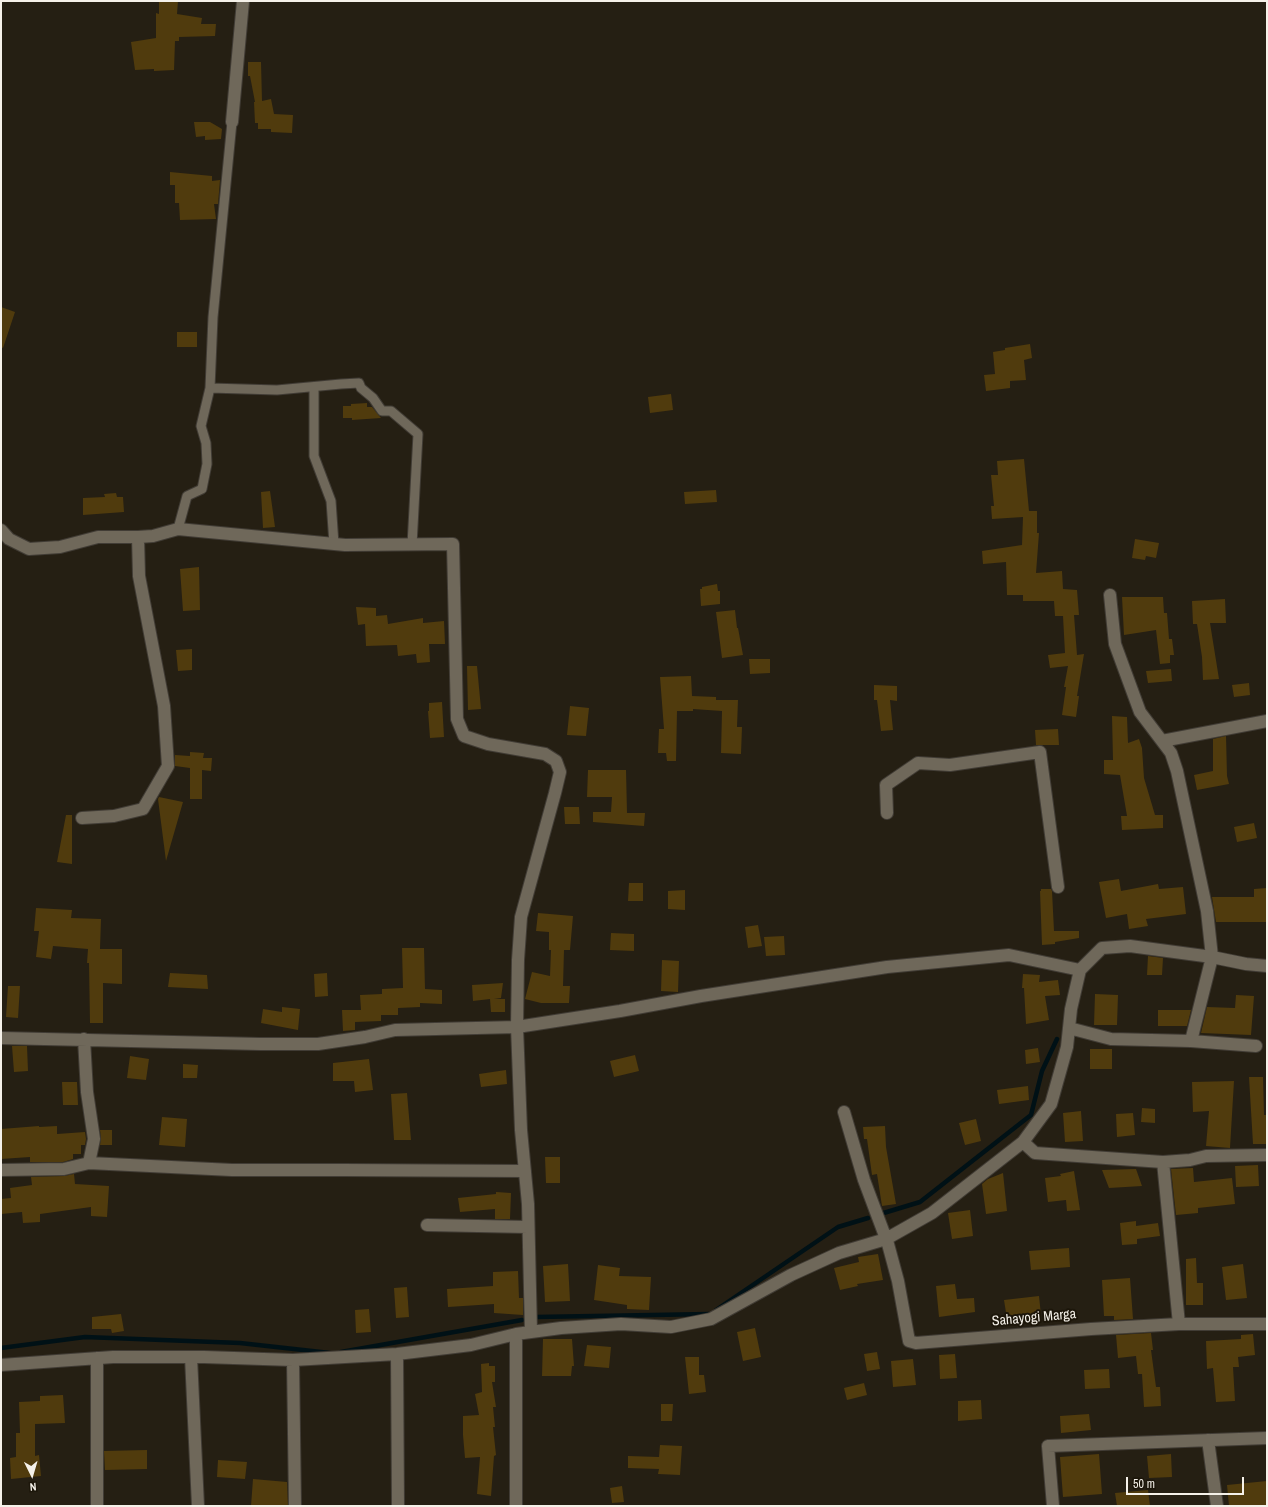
<!DOCTYPE html>
<style>
body{margin:0}
#map{position:relative;width:1268px;height:1507px;overflow:hidden;background:#251f13;font-family:"Archivo Narrow",sans-serif}
canvas{display:block}
.frame{position:absolute;inset:0;border:2px solid #f5f1e9;pointer-events:none}
.north{position:absolute;left:12px;top:1455px;width:40px;height:40px;-webkit-text-stroke:3px #1c160a;paint-order:stroke;rotate:175deg;font-size:11px;font-weight:700;line-height:16px;text-align:center;color:#f5f1e9}
.north::after{content:'';display:block;margin:auto;width:14px;height:18px;background:#f5f1e9;clip-path:polygon(50% 0,100% 100%,50% 72%,0 100%)}
.scale{position:absolute;left:1126px;top:1477px;width:118px;height:18px;box-sizing:border-box;border:2px solid #f5f1e9;border-top:0;padding-left:5px;font-size:12px;line-height:14px;white-space:nowrap;color:#f5f1e9;-webkit-text-stroke:3px #1c160a;paint-order:stroke}
</style>
<div id="map">
<canvas width="1268" height="1507"></canvas>
<div class="frame"></div>
<div class="north">N</div>
<div class="scale">50 m</div>
</div>
<script>
const c = document.querySelector('canvas').getContext('2d');
c.lineJoin = 'round';
function toPath(rows) {
  const path = new Path2D();
  for (const r of rows) {
    path.moveTo(r[0], r[1]);
    for (let i = 2; i < r.length; i += 2) path.lineTo(r[i], r[i + 1]);
  }
  return path;
}
function strokePath(path, color, width, dash) {
  c.strokeStyle = color;
  c.lineWidth = width;
  c.lineCap = dash ? 'butt' : 'round';
  c.setLineDash(dash || []);
  c.stroke(path);
}
function fillPath(path, color) {
  c.fillStyle = color;
  c.fill(path, 'evenodd');
}
function drawText(font, color, halo, rows, align = 'center') {
  c.font = font + ' "Archivo Narrow",sans-serif';
  c.lineWidth = 4;
  c.setLineDash([]);
  c.textBaseline = 'middle';
  c.strokeStyle = halo;
  c.fillStyle = color;
  for (const [text, x, y, turn = 0] of rows) {
    c.save();
    c.translate(x, y);
    c.rotate((+turn || 0) * Math.PI / 180);
    c.textAlign = isNaN(turn) ? turn : align;
    if (halo) c.strokeText(text, 0, 0);
    c.fillText(text, 0, 0);
    c.restore();
  }
}
strokePath(toPath([
 [877,1215,920,1202,1031,1115,1042,1071,1057,1039],
 [716,1310,838,1227,868,1218],
 [536,1317,710,1314],
 [1,1348,85,1337,240,1343,330,1353],
 [341,1352,522,1320]
]), '#001116', 4.5);
fillPath(toPath([
 [159,1,178,1,177,14,202,18,201,24,216,24,215,36,179,37,179,41,175,41,174,70,154,71,154,69,135,70,131,42,156,38,156,13,159,14],
 [248,62,261,62,262,101,271,99,274,114,293,115,292,133,271,132,271,129,258,129,258,123,255,123,254,102,255,102,250,76,248,76],
 [194,122,210,122,222,129,221,139,205,140,205,136,196,137],
 [170,172,212,176,212,181,220,180,218,204,214,204,216,219,180,220,179,203,175,203,175,185,170,185],
 [1,307,15,312,3,348,1,347],
 [177,332,197,332,197,347,177,347],
 [1030,344,1032,358,1024,360,1026,380,1010,381,1010,388,986,391,984,375,995,374,993,352,1005,350,1005,348],
 [671,394,673,410,650,413,648,397],
 [367,403,367,407,372,407,381,418,352,420,352,418,343,418,343,406,351,406,351,404],
 [1024,459,1029,511,1037,511,1037,533,1039,533,1036,573,1062,571,1063,589,1077,590,1079,615,1074,615,1077,655,1084,654,1077,696,1079,696,1076,717,1062,715,1066,687,1064,687,1068,666,1050,668,1048,655,1065,653,1063,616,1055,616,1054,601,1023,601,1023,595,1007,595,1006,562,983,564,982,551,1022,545,1023,517,992,519,991,506,994,506,991,475,998,475,997,461],
 [716,490,717,502,685,504,684,492],
 [270,491,275,527,263,528,261,492],
 [116,493,117,497,123,497,124,512,83,515,83,498,105,497,104,494],
 [1135,539,1159,543,1156,558,1146,556,1145,560,1132,558],
 [199,567,200,610,183,611,180,569],
 [717,584,718,591,720,591,720,604,701,606,700,589,702,589,702,587],
 [1122,597,1163,597,1164,613,1167,613,1169,639,1172,639,1174,655,1170,655,1170,663,1160,664,1156,630,1124,635],
 [1225,599,1226,623,1210,623,1219,679,1203,680,1202,657,1197,624,1193,624,1192,601],
 [356,607,376,608,376,616,387,615,388,624,423,618,423,623,444,621,445,644,429,644,430,662,417,663,416,654,398,656,397,645,366,646,365,624,358,625],
 [735,610,737,628,738,628,743,655,722,658,716,612],
 [192,649,192,670,178,671,176,650],
 [749,659,770,659,770,673,750,674],
 [467,666,477,666,481,709,468,710],
 [1171,669,1172,681,1148,683,1146,671],
 [691,676,692,696,716,697,716,700,738,700,737,727,742,727,741,754,721,753,722,711,693,709,693,711,677,711,676,761,667,761,666,753,658,753,659,729,664,729,660,677],
 [1249,683,1250,695,1234,697,1232,685],
 [874,685,897,686,897,701,890,700,893,730,881,731,877,700,874,700],
 [442,702,444,737,430,738,428,711,429,711,429,703],
 [570,706,589,708,586,736,567,735],
 [1112,716,1127,717,1128,743,1139,739,1142,748,1144,778,1155,815,1163,815,1163,828,1122,830,1121,816,1127,816,1120,775,1104,774,1104,760,1113,760],
 [1058,729,1059,745,1036,745,1035,730],
 [1226,736,1227,776,1229,784,1197,790,1194,775,1213,771,1213,739],
 [190,752,204,753,203,758,212,758,211,771,202,770,202,799,190,799,190,768,175,766,175,755,190,756],
 [588,770,626,770,627,813,645,813,644,826,593,822,593,812,611,812,612,797,587,797],
 [159,797,183,802,166,861,158,799],
 [564,807,579,807,580,824,565,824],
 [66,815,72,815,72,864,57,862],
 [1254,823,1257,838,1237,842,1234,827],
 [1119,879,1121,891,1158,884,1159,889,1183,887,1186,914,1146,919,1148,926,1129,929,1127,914,1106,918,1099,882],
 [629,883,643,883,643,901,628,901],
 [1267,888,1267,922,1216,922,1212,897,1254,897,1254,889],
 [1041,889,1051,889,1052,891,1054,931,1079,931,1079,938,1055,942,1055,944,1042,945,1040,891,1041,891],
 [685,890,685,910,668,909,668,891],
 [36,908,72,910,71,918,101,919,100,949,122,949,122,984,103,983,103,1023,90,1023,89,963,87,963,88,949,53,946,51,959,36,957,39,931,34,931],
 [538,913,573,916,570,950,564,950,563,986,570,986,569,1003,541,1003,525,999,532,972,550,976,551,950,549,950,549,932,536,931],
 [758,925,762,946,748,948,745,927],
 [611,933,634,934,634,951,610,950],
 [784,936,785,955,766,956,764,937],
 [402,948,424,948,425,989,442,990,442,1004,420,1003,420,1007,398,1008,398,1015,381,1015,381,1021,355,1022,355,1030,343,1031,342,1010,361,1010,360,995,382,994,382,989,403,988],
 [1148,956,1163,958,1162,975,1147,975],
 [662,960,679,961,678,992,661,991],
 [170,973,207,975,208,989,168,987],
 [327,973,328,996,315,997,314,974],
 [1023,974,1040,975,1039,982,1058,980,1060,995,1045,996,1049,1020,1026,1024,1024,988,1022,988],
 [503,983,501,998,494,999,505,999,505,1012,491,1012,490,999,473,1001,472,985],
 [8,986,20,986,18,1018,6,1017],
 [1095,994,1118,995,1117,1025,1094,1025],
 [1236,995,1254,996,1251,1035,1201,1033,1207,1007,1235,1008],
 [282,1007,300,1009,298,1030,261,1023,263,1009,282,1012],
 [1158,1010,1191,1010,1187,1026,1158,1026],
 [12,1046,27,1046,28,1071,14,1072],
 [1038,1048,1040,1062,1026,1064,1025,1050],
 [1090,1049,1112,1049,1112,1069,1090,1069],
 [635,1055,639,1071,614,1077,610,1061],
 [130,1056,149,1059,146,1080,127,1078],
 [369,1059,373,1090,355,1092,354,1081,333,1081,333,1063],
 [183,1064,198,1065,197,1078,183,1078],
 [506,1070,507,1084,481,1087,479,1074],
 [1249,1077,1263,1077,1264,1115,1267,1115,1267,1144,1253,1144],
 [1234,1081,1230,1148,1206,1146,1209,1111,1193,1112,1192,1082],
 [62,1082,77,1082,78,1105,63,1105],
 [1028,1086,1029,1100,999,1104,997,1090],
 [407,1093,411,1140,394,1140,391,1094],
 [1142,1108,1155,1109,1155,1123,1141,1122],
 [1081,1111,1083,1141,1065,1142,1063,1113],
 [1133,1113,1135,1135,1117,1137,1116,1114],
 [162,1117,187,1119,185,1147,159,1145],
 [976,1119,981,1141,965,1145,959,1123],
 [39,1126,39,1127,57,1126,57,1134,85,1132,86,1139,85,1145,81,1145,81,1154,73,1154,73,1159,63,1162,30,1162,30,1157,1,1159,1,1129],
 [885,1126,886,1147,896,1204,882,1206,877,1174,872,1175,867,1139,864,1139,863,1127],
 [100,1130,112,1130,112,1145,100,1145,101,1138],
 [545,1157,560,1157,560,1183,546,1183],
 [1258,1165,1259,1186,1236,1187,1235,1166],
 [1193,1168,1194,1182,1232,1178,1235,1204,1198,1208,1198,1213,1176,1215,1171,1169],
 [1136,1169,1142,1186,1109,1188,1102,1170],
 [1074,1171,1080,1210,1067,1211,1066,1200,1048,1202,1045,1178,1061,1176,1060,1174],
 [1003,1173,1007,1211,986,1214,982,1184,988,1179],
 [74,1174,75,1184,109,1186,107,1217,91,1216,91,1207,40,1214,40,1222,23,1223,22,1212,1,1214,1,1199,11,1198,10,1188,32,1185,31,1177,64,1176],
 [496,1192,511,1193,510,1219,495,1219,495,1209,460,1212,458,1198,496,1194],
 [970,1210,973,1236,952,1239,948,1213],
 [1136,1221,1136,1226,1158,1223,1160,1236,1137,1239,1137,1244,1122,1245,1120,1223],
 [1069,1248,1070,1267,1031,1270,1029,1251],
 [878,1254,883,1280,857,1284,858,1286,840,1290,834,1268,859,1262,858,1257],
 [1196,1258,1197,1283,1203,1283,1203,1305,1186,1305,1186,1259],
 [568,1264,570,1301,545,1302,543,1266],
 [1243,1264,1247,1298,1226,1300,1222,1267],
 [598,1265,620,1268,619,1276,651,1277,649,1310,627,1309,627,1305,594,1300],
 [518,1271,519,1298,523,1298,523,1315,494,1313,494,1304,448,1307,447,1289,493,1286,493,1272],
 [1130,1278,1133,1319,1114,1320,1114,1316,1104,1316,1102,1280],
 [955,1284,957,1299,974,1298,975,1312,939,1317,936,1286],
 [407,1287,409,1317,396,1318,394,1288],
 [1039,1296,1041,1315,1007,1319,1004,1300],
 [369,1309,371,1332,356,1333,355,1310],
 [121,1314,124,1331,112,1333,111,1329,92,1329,92,1317],
 [755,1328,761,1357,743,1361,737,1332],
 [1151,1333,1153,1350,1151,1350,1156,1387,1160,1387,1161,1406,1144,1407,1142,1374,1138,1374,1136,1356,1118,1358,1116,1335],
 [1253,1334,1255,1355,1238,1357,1239,1367,1233,1367,1235,1401,1216,1402,1213,1368,1207,1369,1206,1341,1241,1339,1241,1335],
 [543,1339,572,1339,574,1366,572,1366,571,1376,542,1376],
 [587,1345,611,1347,609,1368,584,1366],
 [877,1352,880,1369,867,1371,864,1354],
 [955,1354,957,1378,940,1379,939,1355],
 [685,1357,699,1357,699,1375,704,1375,706,1392,689,1394],
 [913,1359,916,1385,893,1387,891,1361],
 [489,1363,489,1366,495,1366,495,1382,492,1382,496,1407,493,1407,495,1427,493,1427,496,1455,494,1456,491,1496,477,1494,480,1457,465,1458,463,1435,463,1416,479,1415,475,1394,482,1392,481,1364],
 [1109,1369,1110,1388,1085,1389,1084,1370],
 [864,1383,867,1395,847,1400,844,1388],
 [63,1395,65,1423,35,1424,35,1456,39,1455,41,1476,11,1479,10,1458,16,1457,16,1433,20,1433,19,1402,40,1401,40,1396],
 [981,1400,982,1419,958,1421,958,1401],
 [661,1404,673,1404,672,1421,661,1421],
 [1089,1414,1091,1430,1061,1433,1060,1416],
 [660,1445,682,1446,680,1475,658,1474,659,1469,628,1468,628,1456,659,1457],
 [147,1450,147,1469,105,1470,104,1451],
 [1099,1454,1102,1494,1063,1497,1060,1457],
 [1171,1454,1172,1477,1149,1478,1147,1456],
 [218,1460,247,1462,245,1479,217,1477],
 [253,1479,287,1482,288,1506,251,1506],
 [1267,1481,1267,1506,1229,1506,1227,1485],
 [622,1486,624,1502,612,1503,610,1488],
 [1148,1490,1150,1506,1117,1506,1115,1493]
]), '#503b0d');
const lane = toPath([
 [314,387,314,456,331,501,334,544],
 [210,388,277,390,341,384,359,383,361,388,373,398,382,411,391,411,418,434,412,545],
 [178,529,187,496,202,489,207,464,206,443,201,426,210,388,213,317,232,122]
]);
const street = toPath([
 [232,122,243,1],
 [1,530,9,539,29,549,60,547,98,537,138,537,153,536,178,529,345,545,453,544,457,719,464,736,488,744,545,754,556,761,560,772,555,793,521,917,518,960,517,1027,521,1130,528,1204,531,1332],
 [1110,595,1115,644,1140,712,1171,753,1177,771,1207,911,1212,957,1191,1041],
 [1162,741,1267,721],
 [887,813,886,785,918,763,950,765,1040,752,1058,887],
 [82,818,114,816,143,809,168,766,164,706,139,576,138,537],
 [1069,1028,1111,1039,1191,1041,1256,1046],
 [1,1038,260,1044,318,1044,365,1037,395,1030,517,1027,620,1011,701,996,887,967,1009,955,1080,970],
 [84,1039,87,1092,94,1139,89,1163],
 [844,1112,864,1180,888,1244,898,1281,909,1341,916,1343,1091,1329,1179,1324,1267,1324],
 [1023,1142,1035,1153,1163,1162,1179,1324],
 [1163,1162,1190,1160,1206,1156,1267,1155],
 [1,1170,64,1169,89,1163,232,1170,343,1170,525,1171],
 [427,1225,528,1227],
 [397,1354,398,1506],
 [191,1357,198,1506],
 [97,1358,97,1506],
 [293,1360,295,1506],
 [1,1365,113,1357,204,1357,293,1360,397,1354,471,1345,516,1334,561,1328,621,1324,671,1327,711,1319,791,1275,839,1253,886,1239,932,1213,1023,1142,1051,1104,1067,1047,1071,1009,1080,970,1102,948,1130,946,1212,957,1246,964,1267,966],
 [1208,1440,1217,1506],
 [516,1506,516,1334],
 [1053,1506,1048,1446,1267,1438]
]);
strokePath(lane, '#413c35', 11);
strokePath(street, '#413c35', 14);
strokePath(lane, '#6f685a', 9);
strokePath(street, '#6f685a', 12);
drawText('14px', '#f5f1e9', '#1c160a', [
 ["Sahayogi Marga",1034,1318,-5]
]);
</script>
